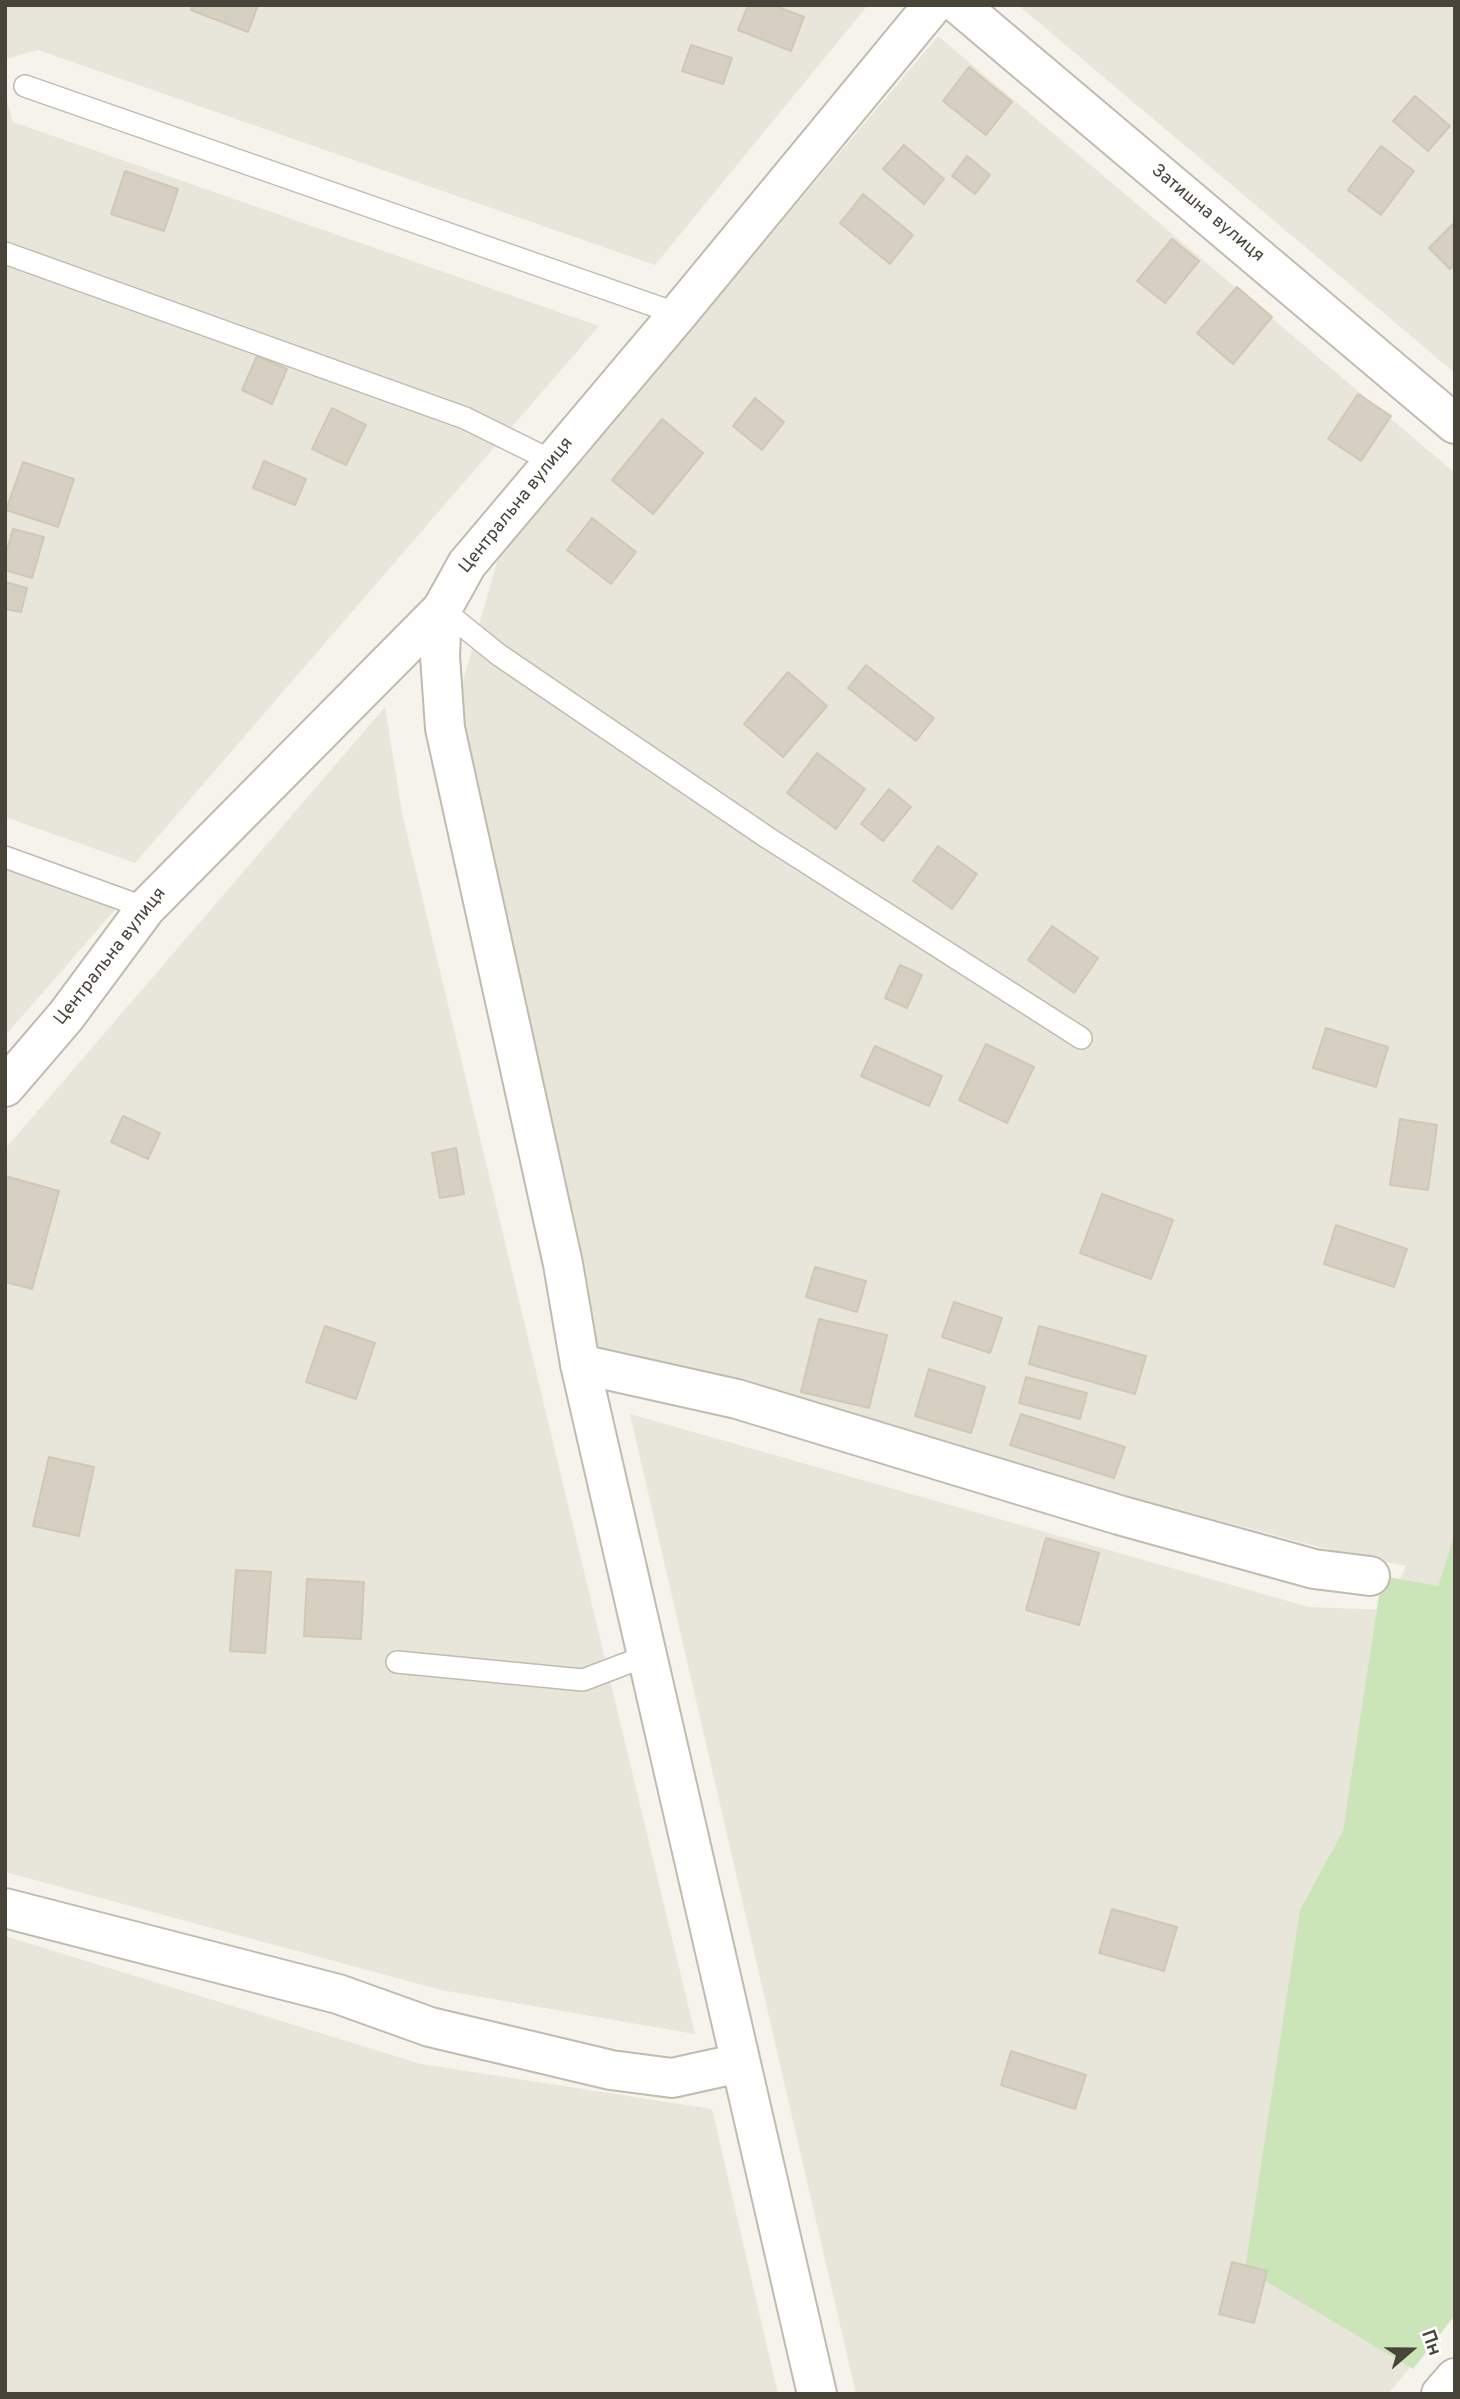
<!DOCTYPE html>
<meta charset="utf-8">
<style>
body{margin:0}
#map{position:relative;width:1460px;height:2399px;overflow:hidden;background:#f5f3eb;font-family:Overpass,sans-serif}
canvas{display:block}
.frame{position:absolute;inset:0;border:7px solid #49443a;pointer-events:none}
.north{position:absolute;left:1376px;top:2315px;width:70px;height:70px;-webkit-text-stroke:5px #fff;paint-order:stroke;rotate:70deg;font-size:19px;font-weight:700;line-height:28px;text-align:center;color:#49443a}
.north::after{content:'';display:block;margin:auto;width:24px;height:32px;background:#49443a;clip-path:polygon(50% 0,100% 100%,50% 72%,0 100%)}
</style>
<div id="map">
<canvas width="1460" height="2399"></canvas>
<div class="frame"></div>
<div class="north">Пн</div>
</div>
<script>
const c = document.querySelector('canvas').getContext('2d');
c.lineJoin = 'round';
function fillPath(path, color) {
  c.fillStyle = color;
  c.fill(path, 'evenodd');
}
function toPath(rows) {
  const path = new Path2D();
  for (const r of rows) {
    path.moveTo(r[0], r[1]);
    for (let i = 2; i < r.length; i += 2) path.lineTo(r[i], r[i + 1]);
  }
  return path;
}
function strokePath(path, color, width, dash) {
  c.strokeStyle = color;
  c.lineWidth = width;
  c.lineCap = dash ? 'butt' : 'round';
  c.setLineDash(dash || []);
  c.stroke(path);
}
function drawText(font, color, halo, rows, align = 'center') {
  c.font = font + ' Overpass,sans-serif';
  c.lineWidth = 5;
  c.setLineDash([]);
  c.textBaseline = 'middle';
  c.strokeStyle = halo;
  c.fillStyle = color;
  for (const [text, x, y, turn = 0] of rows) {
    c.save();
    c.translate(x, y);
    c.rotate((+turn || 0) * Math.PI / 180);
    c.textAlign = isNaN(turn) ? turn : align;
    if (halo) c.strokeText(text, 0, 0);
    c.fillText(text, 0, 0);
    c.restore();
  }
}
fillPath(toPath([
 [5,5,868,5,655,265,38,50,5,59],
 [1018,5,1455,5,1455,373],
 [938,36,1455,473,1455,2314,1388,2394,856,2394,630,1414,1309,1607,1387,1610,1406,1566,1338,1552,600,1355,459,695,498,559],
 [5,94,13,122,599,326,135,863,5,817],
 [385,707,402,813,695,2034,441,1990,5,1872,5,1149],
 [5,864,120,904,5,1036],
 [5,1936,421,2064,712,2109,778,2394,5,2394]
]), '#e8e5da');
fillPath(toPath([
 [1455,1534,1455,2315,1413,2369,1245,2269,1300,1910,1343,1831,1382,1576,1438,1586]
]), '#cce5b8');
const building = toPath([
 [193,5,258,5,248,32,191,10,193,5],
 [748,5,773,5,804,17,791,51,738,30,748,5],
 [691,45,732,58,723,84,682,71,691,45],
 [969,67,1012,102,986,135,943,101,969,67],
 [1415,96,1450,126,1428,151,1393,121,1415,96],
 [904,145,944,179,924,204,883,169,904,145],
 [1381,146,1414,171,1381,215,1348,190,1381,146],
 [967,156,990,175,975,194,952,176,967,156],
 [125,171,178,189,164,231,111,214,125,171],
 [863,194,913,235,890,264,840,223,863,194],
 [1455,222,1455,264,1450,269,1429,248,1455,222],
 [1172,239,1199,261,1165,303,1137,281,1172,239],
 [1237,287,1272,317,1233,364,1197,333,1237,287],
 [257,356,287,369,272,404,242,390,257,356],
 [1358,394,1391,416,1361,461,1328,439,1358,394],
 [755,398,784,422,762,450,733,426,755,398],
 [332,408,366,425,346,465,312,449,332,408],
 [662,419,703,453,653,514,612,480,662,419],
 [264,461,306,479,295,505,253,488,264,461],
 [23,462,74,479,58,527,6,510,23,462],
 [592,518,636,552,611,584,567,550,592,518],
 [13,529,44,537,32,578,5,570,5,557,13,529],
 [5,582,27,588,21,612,5,609,5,582],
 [866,665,934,718,916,741,848,688,866,665],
 [788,672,827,706,783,757,744,724,788,672],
 [817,753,865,789,836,829,787,793,817,753],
 [889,789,911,807,883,841,861,824,889,789],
 [938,846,977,874,952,909,913,881,938,846],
 [1052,926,1098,958,1074,993,1028,960,1052,926],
 [900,965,922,975,907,1008,885,998,900,965],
 [1326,1028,1388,1047,1376,1087,1313,1068,1326,1028],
 [986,1044,1034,1067,1007,1123,959,1100,986,1044],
 [875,1046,942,1076,929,1106,861,1076,875,1046],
 [123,1116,160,1133,148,1159,111,1142,123,1116],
 [1400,1119,1437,1125,1428,1190,1390,1185,1400,1119],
 [456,1148,464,1194,440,1198,432,1153,456,1148],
 [5,1176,59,1191,32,1289,5,1282,5,1176],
 [1102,1194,1173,1220,1151,1279,1080,1253,1102,1194],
 [1336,1225,1407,1249,1394,1287,1324,1264,1336,1225],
 [815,1267,866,1281,857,1312,806,1297,815,1267],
 [954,1302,1002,1318,990,1353,942,1337,954,1302],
 [819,1319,887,1335,869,1408,801,1392,819,1319],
 [325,1326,375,1343,356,1399,306,1382,325,1326],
 [1039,1326,1146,1356,1135,1394,1029,1364,1039,1326],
 [929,1369,985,1387,971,1433,915,1416,929,1369],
 [1026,1377,1087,1393,1080,1419,1019,1403,1026,1377],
 [1021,1414,1125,1447,1114,1478,1010,1445,1021,1414],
 [49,1457,94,1467,79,1536,33,1526,49,1457],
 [1046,1538,1099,1553,1079,1625,1026,1610,1046,1538],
 [236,1570,271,1572,265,1653,230,1651,236,1570],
 [307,1579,364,1582,361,1639,304,1636,307,1579],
 [1112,1909,1177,1927,1164,1971,1099,1953,1112,1909],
 [1011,2051,1086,2075,1075,2109,1001,2085,1011,2051],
 [1232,2262,1267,2271,1254,2323,1219,2314,1232,2262]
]);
fillPath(building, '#d6d0c2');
strokePath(building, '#d0c8b5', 2);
const service = toPath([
 [25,86,678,314],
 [5,253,465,418,552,461],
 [442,609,499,655,768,838,1081,1038],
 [5,857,146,908],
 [397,1662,583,1680,646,1656]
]);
const minor = toPath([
 [959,5,1455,424],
 [5,1087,66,1016,146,908,442,609],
 [580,1364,737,1399,1119,1515,1314,1569,1370,1576],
 [5,1908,338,1994,430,2027,611,2070,672,2078,740,2063],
 [1441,2394,1455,2378]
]);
const tertiary = toPath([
 [817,2394,580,1364,563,1264,445,728,440,656,442,609,467,564,678,314,933,5]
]);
strokePath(service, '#c0bbae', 24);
strokePath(minor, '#c0bbae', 42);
strokePath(tertiary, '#c0bbae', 42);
strokePath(service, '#fff', 21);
strokePath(minor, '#fff', 38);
strokePath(tertiary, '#fff', 38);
drawText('18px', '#49443a', '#fff', [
 ["Затишна вулиця",1207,214,40],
 ["Центральна вулиця",517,506,-51],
 ["Центральна вулиця",111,957,-52]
]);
</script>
